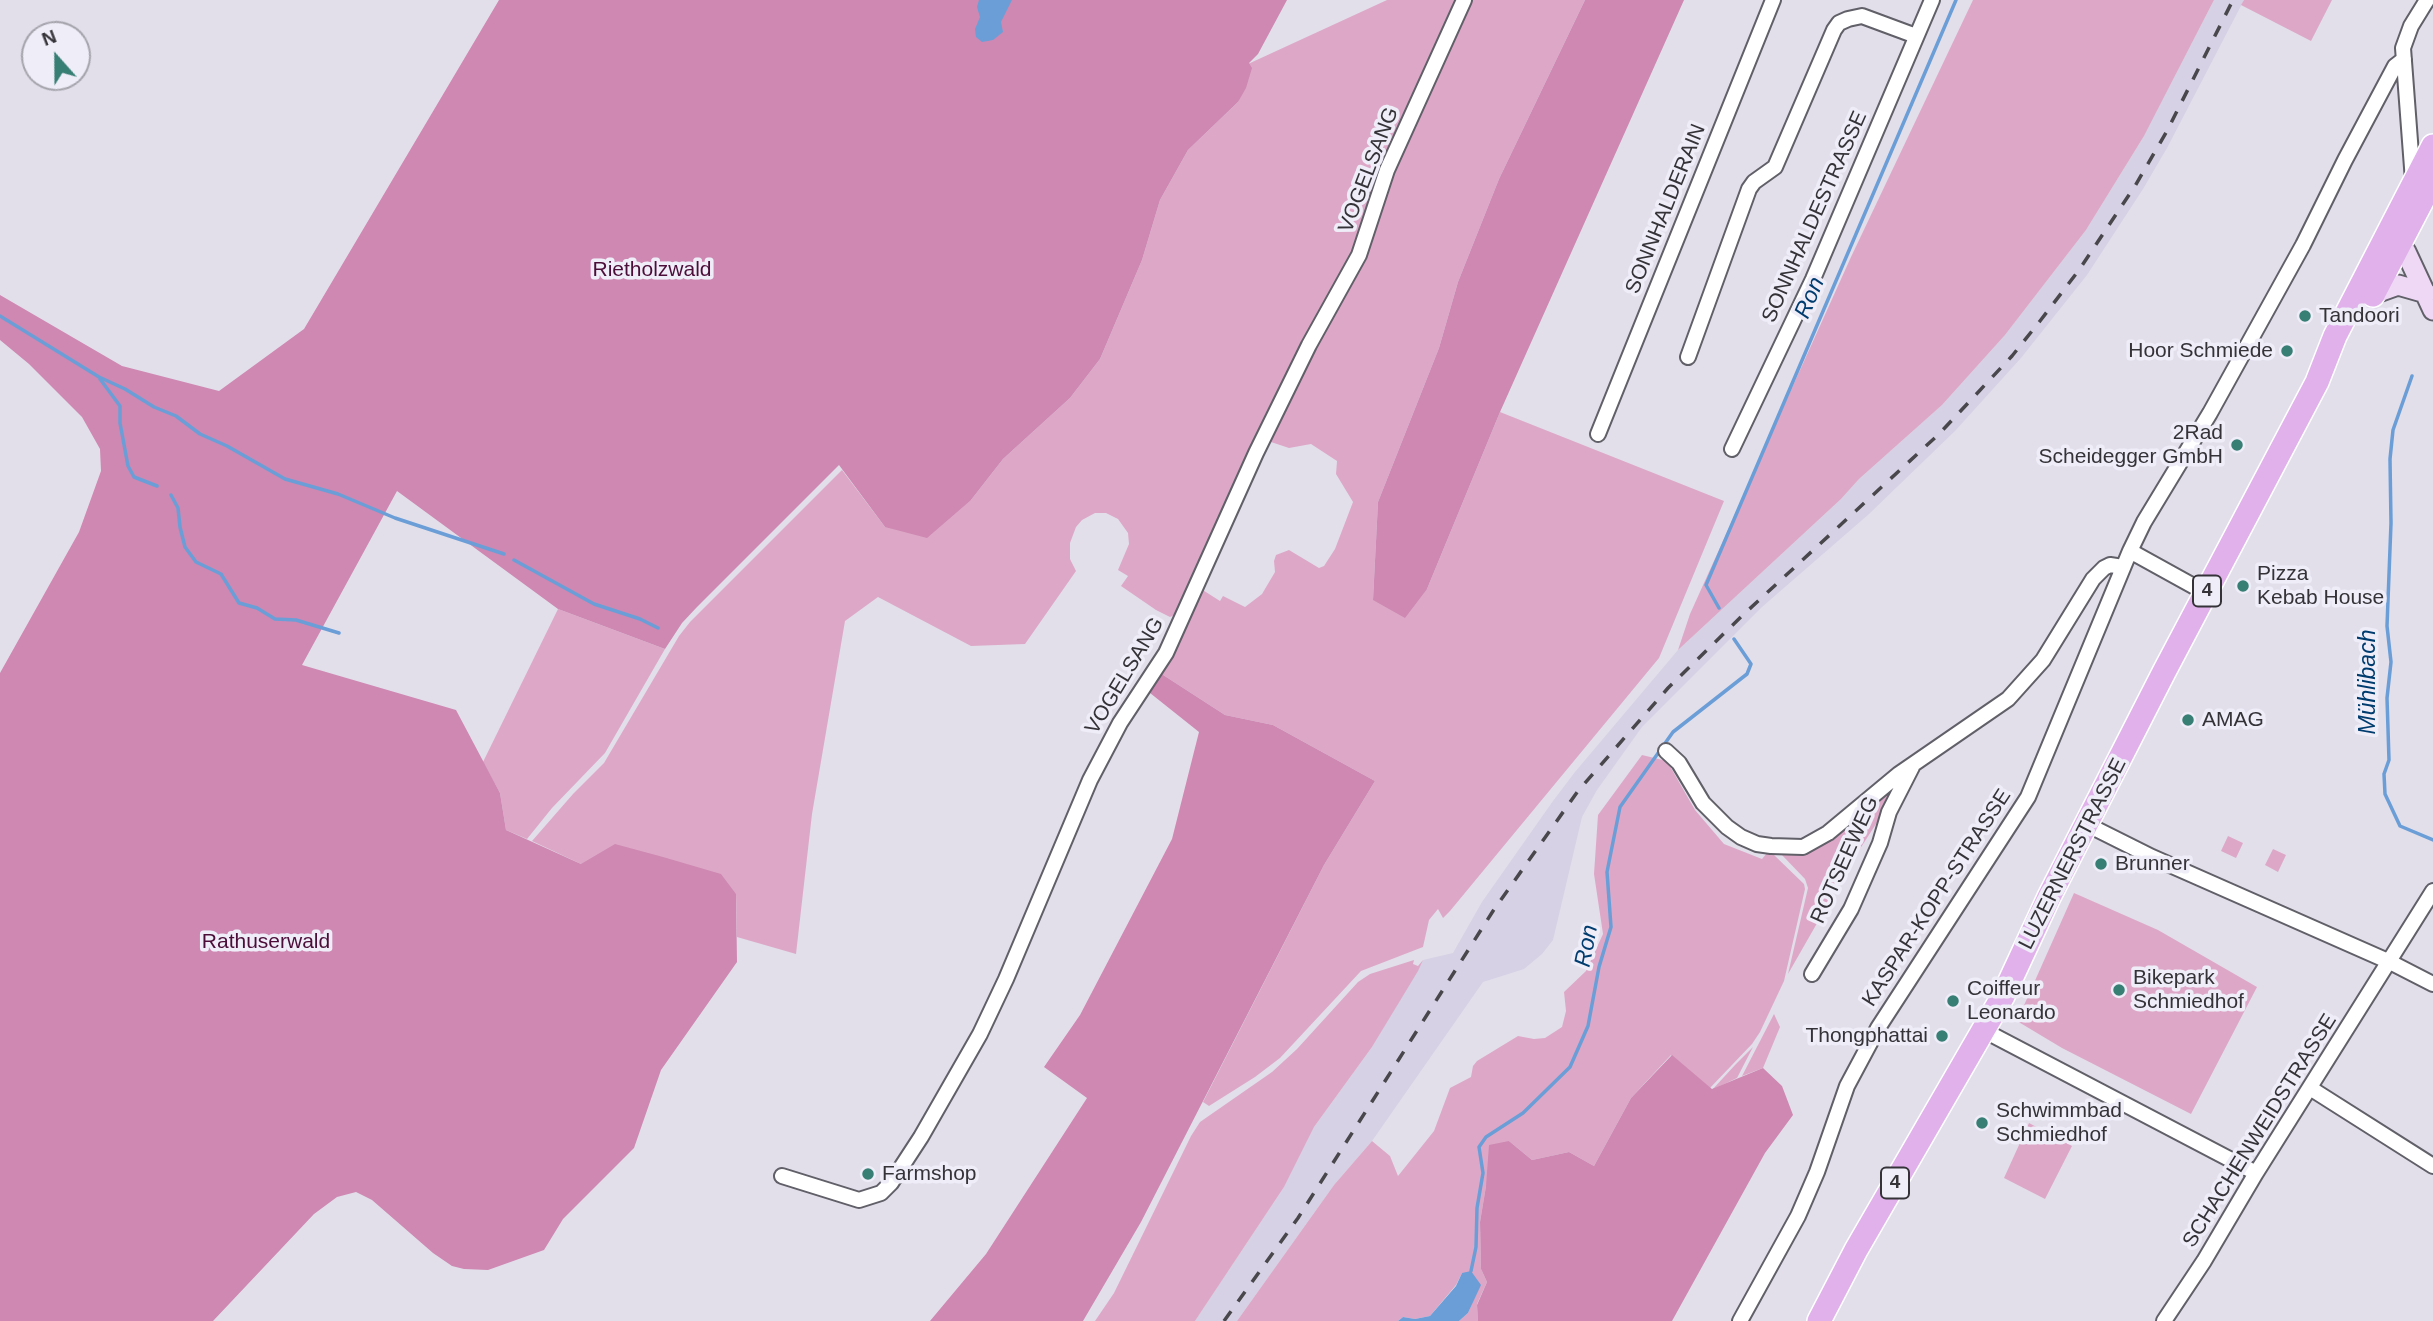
<!DOCTYPE html>
<meta charset="utf-8">
<style>
body{margin:0}
#map{position:relative;width:2433px;height:1321px;overflow:hidden;background:#e2dfeb;font-family:Arial,sans-serif}
canvas{display:block}
.north{position:absolute;left:21px;top:21px;width:70px;height:70px;box-sizing:border-box;background:#efedf8;border:2px solid #a5a3ab;border-radius:50%;rotate:339deg;font-size:19px;font-weight:700;line-height:28px;text-align:center;color:#353338}
.north::after{content:'';display:block;margin:auto;width:24px;height:32px;background:#377e74;clip-path:polygon(50% 0,100% 100%,50% 72%,0 100%)}
</style>
<div id="map">
<canvas width="2433" height="1321"></canvas>
<div class="north">N</div>
</div>
<script>
const c = document.querySelector('canvas').getContext('2d');
c.lineJoin = 'round';
function fillPath(path, color) {
  c.fillStyle = color;
  c.fill(path, 'evenodd');
}
function toPath(rows) {
  const path = new Path2D();
  for (const r of rows) {
    path.moveTo(r[0], r[1]);
    for (let i = 2; i < r.length; i += 2) path.lineTo(r[i], r[i + 1]);
  }
  return path;
}
function strokePath(path, color, width, dash) {
  c.strokeStyle = color;
  c.lineWidth = width;
  c.lineCap = dash ? 'butt' : 'round';
  c.setLineDash(dash || []);
  c.stroke(path);
}
function drawText(font, color, halo, rows, align = 'center') {
  c.font = font + ' Arial,sans-serif';
  c.lineWidth = 7;
  c.setLineDash([]);
  c.textBaseline = 'middle';
  c.strokeStyle = halo;
  c.fillStyle = color;
  for (const [text, x, y, turn = 0] of rows) {
    c.save();
    c.translate(x, y);
    c.rotate((+turn || 0) * Math.PI / 180);
    c.textAlign = isNaN(turn) ? turn : align;
    if (halo) c.strokeText(text, 0, 0);
    c.fillText(text, 0, 0);
    c.restore();
  }
}
fillPath(toPath([
 [2214,0,2244,0,2167,148,2143,189,2087,275,2021,358,1955,431,1869,514,1762,607,1642,727,1597,790,1582,817,1553,940,1542,954,1524,969,1483,982,1372,1141,1334,1185,1237,1321,1195,1321,1284,1187,1314,1127,1372,1047,1423,960,1453,953,1482,902,1553,801,1575,772,1678,650,1841,499,1859,479,1942,405,2005,335,2086,230,2144,136]
]), '#d6d1e4');
fillPath(toPath([
 [1387,0,1459,0,1369,221,1179,613,1170,617,1156,610,1121,586,1128,576,1118,570,1129,544,1128,533,1118,519,1106,513,1095,513,1082,520,1076,527,1070,543,1070,559,1076,571,1025,644,971,646,878,597,845,621,812,814,796,954,737,937,736,894,581,864,532,841,573,794,604,763,679,636,690,622,842,470,885,527,971,500,1003,459,1070,398,1100,359,1142,260,1160,200,1188,150,1238,102,1248,64],
 [1466,0,1585,0,1499,179,1458,282,1439,348,1378,502,1373,600,1427,589,1500,412,1724,501,1659,658,1450,911,1443,918,1438,909,1429,920,1423,947,1361,971,1280,1058,1255,1077,1209,1106,1203,1102,1324,865,1375,781,1273,725,1225,715,1157,671,1198,587,1220,601,1223,596,1245,607,1262,594,1275,572,1274,561,1276,555,1289,550,1319,568,1324,566,1335,549,1353,502,1336,474,1337,461,1311,444,1289,448,1265,440,1388,175],
 [1973,0,2214,0,2144,136,2086,230,2005,335,1942,405,1859,479,1841,499,1678,650,1690,614,1851,257],
 [2244,0,2332,0,2311,41,2241,5],
 [558,609,665,649,605,753,552,808,527,839,506,830,500,793,483,762],
 [1642,755,1667,761,1695,810,1724,844,1762,859,1767,853,1774,855,1804,884,1805,889,1784,981,1760,1032,1752,1044,1710,1088,1671,1055,1631,1098,1594,1166,1569,1152,1532,1160,1509,1141,1486,1186,1480,1222,1481,1269,1487,1282,1477,1304,1478,1321,1459,1321,1468,1313,1480,1285,1462,1273,1456,1285,1430,1316,1415,1319,1403,1317,1398,1321,1237,1321,1334,1185,1372,1141,1390,1156,1398,1176,1434,1131,1450,1088,1471,1077,1473,1066,1477,1061,1518,1036,1534,1039,1545,1038,1562,1027,1566,1011,1564,992,1586,971,1603,934,1594,874,1598,815],
 [1898,778,1885,810,1856,855,1788,974,1808,888,1805,879,1781,854,1798,853],
 [2228,836,2243,843,2236,858,2221,851],
 [2273,849,2286,855,2278,872,2265,865],
 [2074,893,2158,930,2257,987,2191,1114,2062,1048,2017,1021],
 [1414,960,1413,964,1418,966,1423,960,1418,971,1372,1047,1314,1127,1284,1187,1195,1321,1095,1321,1114,1293,1191,1136,1200,1122,1272,1072,1297,1049,1358,982,1370,974],
 [1774,1014,1780,1027,1763,1068,1742,1076],
 [1753,1047,1737,1078,1712,1090,1735,1065],
 [2029,1123,2072,1146,2045,1199,2004,1178]
]), '#dda8c7');
fillPath(toPath([
 [499,0,1287,0,1258,54,1249,63,1252,68,1246,88,1238,102,1188,150,1160,200,1142,260,1100,359,1070,398,1003,459,971,500,927,538,885,527,839,465,697,607,682,623,665,649,558,609,397,491,302,665,456,710,500,793,506,830,581,864,615,844,663,857,721,874,736,894,737,962,661,1070,634,1148,563,1219,544,1250,488,1270,464,1269,452,1266,433,1253,372,1200,356,1192,337,1197,314,1214,213,1321,0,1321,0,673,79,532,101,471,100,449,82,417,29,364,0,340,0,295,122,366,219,391,304,329],
 [1585,0,1684,0,1500,412,1427,589,1405,618,1373,600,1378,502,1439,348,1458,282,1499,179],
 [1157,671,1225,715,1273,725,1375,781,1324,865,1141,1222,1083,1321,930,1321,986,1254,1087,1098,1044,1067,1080,1015,1172,839,1199,732,1145,689],
 [1672,1055,1712,1089,1763,1068,1782,1086,1793,1115,1765,1153,1672,1321,1478,1321,1477,1305,1487,1282,1481,1269,1480,1222,1486,1186,1489,1145,1509,1141,1532,1160,1569,1152,1594,1166,1631,1098]
]), '#ce88b2');
fillPath(toPath([
 [979,0,1012,0,1001,22,1003,32,993,40,982,42,976,37,975,29,980,17,977,7],
 [1471,1271,1481,1285,1468,1313,1459,1321,1398,1321,1403,1317,1415,1319,1430,1316,1456,1286,1462,1273]
]), '#6b9ed7');
strokePath(toPath([
 [0,316,99,377,125,389,154,407,176,416,200,434,227,446,285,479,338,494,395,518,504,554],
 [2412,376,2393,430,2390,459,2391,523,2387,626,2391,662,2387,698,2389,760,2384,774,2385,794,2400,826,2433,840],
 [100,379,120,406,120,423,128,466,134,477,157,486],
 [171,495,178,508,180,527,185,547,196,562,221,574,239,603,257,608,275,619,296,620,339,633],
 [514,560,594,604,640,619,658,628],
 [1719,608,1706,585,1956,0],
 [1471,1271,1476,1247,1477,1208,1483,1173,1479,1147,1486,1137,1523,1113,1570,1067,1588,1026,1599,967,1611,927,1607,872,1620,807,1673,732,1747,674,1751,664,1734,639]
]), '#6b9ed7', 3.5);
const street = toPath([
 [2413,181,2403,48,2411,26,2427,0],
 [1688,357,1749,189,1754,182,1775,167,1834,30,1839,23,1848,19,1862,16,1916,36],
 [1598,434,1773,0],
 [1732,449,1813,279,1932,0],
 [2130,551,2206,593],
 [1666,751,1679,763,1703,803,1727,827,1741,837,1757,844,1771,846,1803,847,1828,833,1899,774,2008,699,2043,660,2093,579,2104,568,2110,565,2123,567],
 [2088,825,2152,857,2390,962,2433,984],
 [1812,974,1851,909,1880,843,1889,812,1912,767],
 [1983,1030,2256,1173],
 [2310,1088,2433,1166],
 [782,1176,859,1200,881,1193,891,1183,921,1137,980,1034,1006,979,1090,780,1120,723,1166,653,1256,453,1309,345,1359,255,1387,170,1464,0],
 [1740,1321,1798,1216,1817,1172,1847,1086,1878,1028,2028,797,2130,551,2144,522,2210,413,2303,245,2345,160,2395,66,2404,59],
 [2164,1321,2204,1261,2256,1173,2433,891]
]);
const secondary = toPath([
 [2389,238,2399,242,2406,252,2433,310],
 [2373,294,2398,285,2426,293]
]);
const primary = toPath([
 [2373,295,2433,180],
 [1819,1321,1856,1250,2003,996,2049,897,2164,672,2317,382,2335,336,2433,146]
]);
strokePath(street, '#615f68', 18);
strokePath(secondary, '#615f68', 23);
strokePath(primary, '#fff', 26);
strokePath(street, '#fff', 14);
strokePath(secondary, '#efd8f5', 19);
strokePath(primary, '#e0b1eb', 23);
strokePath(toPath([
 [1224,1321,1298,1218,1493,911,1578,791,1668,688,1744,614,1939,434,2012,356,2040,321,2079,270,2135,186,2167,131,2233,0]
]), '#49474c', 3.5, [12, 12]);
for (const [x, y, r, color] of [
 [2305,316,7,"#377e74"],
 [2287,351,7,"#377e74"],
 [2237,445,7,"#377e74"],
 [2243,586,7,"#377e74"],
 [2188,720,7,"#377e74"],
 [2101,864,7,"#377e74"],
 [2119,990,7,"#377e74"],
 [1953,1001,7,"#377e74"],
 [1942,1036,7,"#377e74"],
 [1982,1123,7,"#377e74"],
 [868,1174,7,"#377e74"]
]) {
  const dot = new Path2D();
  dot.arc(x, y, r, 0, 2 * Math.PI);
  c.fillStyle = color;
  c.fill(dot);
  strokePath(dot, '#efedf8', 2.5);
}
for (const [x, y, w] of [
 [2207,591,28],
 [1895,1183,28]
]) {
  const box = new Path2D();
  box.roundRect(x - w / 2, y - 15.5, w, 31, 5);
  c.fillStyle = '#efedf8';
  c.fill(box);
  strokePath(box, '#353338', 2);
}
drawText('bold 19px', '#353338', null, [
 ["4",2207,591],
 ["4",1895,1183]
]);
drawText('21px', '#353338', '#efedf8', [
 ["VOGELSANG",1369,170,-69],
 ["SONNHALDERAIN",1666,209,-68],
 ["SONNHALDESTRASSE",1815,217,-66],
 ["VOGELSANG",1125,676,-59],
 ["LUZERNERSTRASSE",2073,854,-63],
 ["ROTSEEWEG",1845,860,-66],
 ["KASPAR-KOPP-STRASSE",1937,898,-57],
 ["SCHACHENWEIDSTRASSE",2260,1131,-58]
]);
drawText('21px', '#4c0e39', '#efedf8', [
 ["Rietholzwald",652,270],
 ["Rathuserwald",266,942]
]);
drawText('21px', '#353338', '#efedf8', [
 ["Tandoori",2319,316],
 ["Hoor Schmiede",2273,351,"right"],
 ["2Rad",2223,433,"right"],
 ["Scheidegger GmbH",2223,457,"right"],
 ["Pizza",2257,574],
 ["Kebab House",2257,598],
 ["AMAG",2202,720],
 ["Brunner",2115,864],
 ["Bikepark",2133,978],
 ["Schmiedhof",2133,1002],
 ["Coiffeur",1967,989],
 ["Leonardo",1967,1013],
 ["Thongphattai",1928,1036,"right"],
 ["Schwimmbad",1996,1111],
 ["Schmiedhof",1996,1135],
 ["Farmshop",882,1174]
], 'left');
drawText('italic 23px', '#013c6f', '#efedf8', [
 ["Ron",1810,298,-67],
 ["Mühlibach",2369,682,-90],
 ["Ron",1587,946,-79]
]);
</script>
